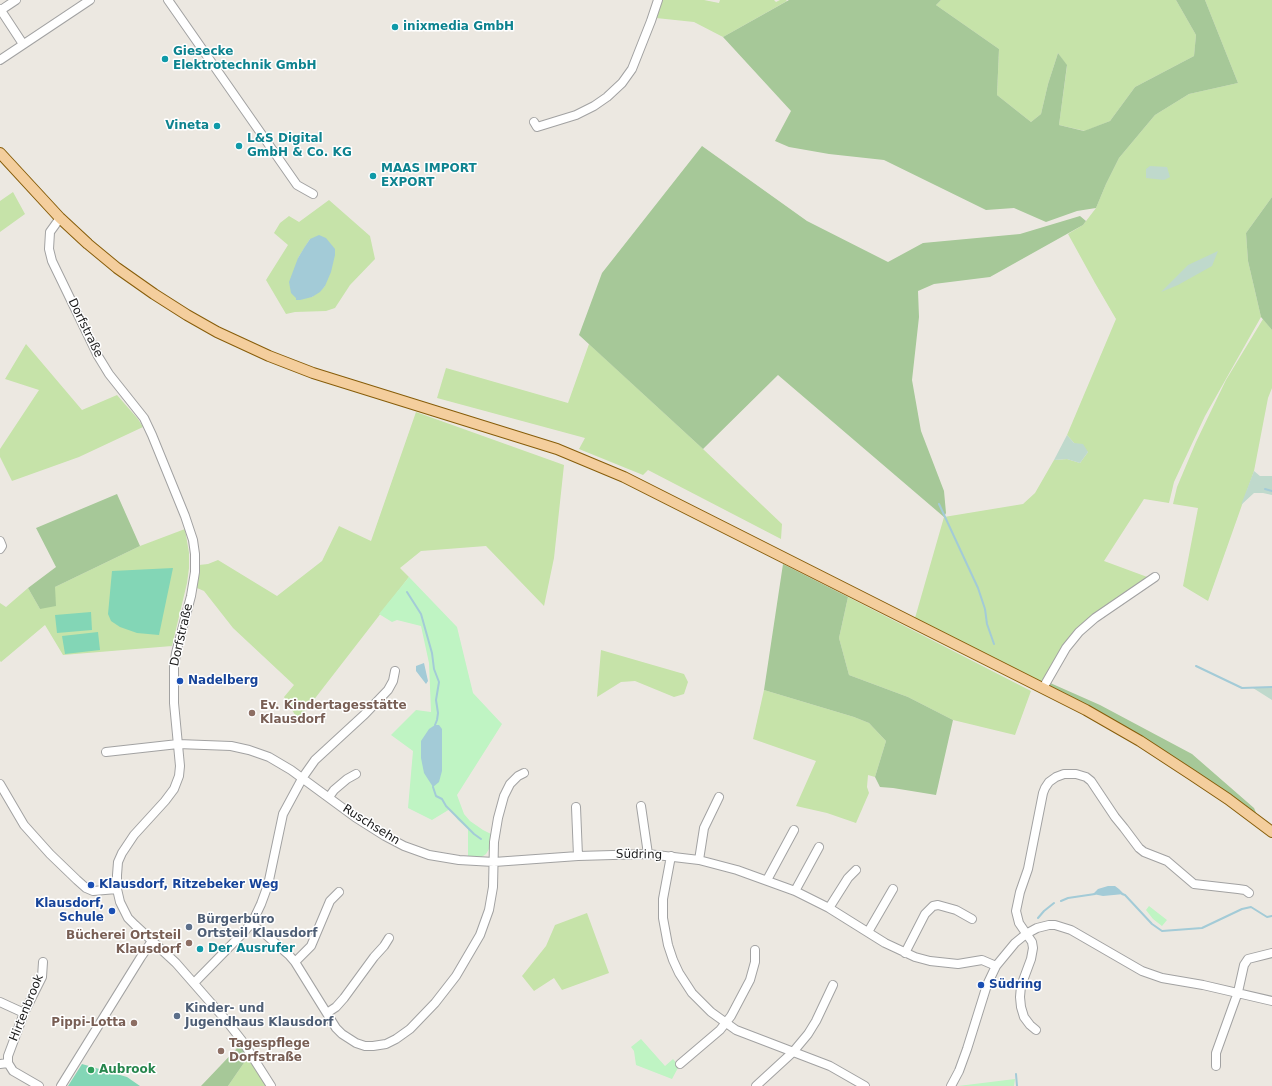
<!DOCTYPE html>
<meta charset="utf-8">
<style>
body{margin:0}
canvas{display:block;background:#ece8e1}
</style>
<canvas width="1272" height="1086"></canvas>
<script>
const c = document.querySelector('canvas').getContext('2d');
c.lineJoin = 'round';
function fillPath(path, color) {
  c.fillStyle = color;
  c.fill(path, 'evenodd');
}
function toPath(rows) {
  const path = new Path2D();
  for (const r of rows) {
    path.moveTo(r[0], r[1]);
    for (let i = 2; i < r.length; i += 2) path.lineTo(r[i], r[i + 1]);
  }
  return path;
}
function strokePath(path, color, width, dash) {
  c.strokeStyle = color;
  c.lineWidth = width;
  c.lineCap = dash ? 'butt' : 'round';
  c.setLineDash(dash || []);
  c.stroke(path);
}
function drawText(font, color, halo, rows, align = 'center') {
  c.font = font + ' "DejaVu Sans",sans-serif';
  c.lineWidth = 3;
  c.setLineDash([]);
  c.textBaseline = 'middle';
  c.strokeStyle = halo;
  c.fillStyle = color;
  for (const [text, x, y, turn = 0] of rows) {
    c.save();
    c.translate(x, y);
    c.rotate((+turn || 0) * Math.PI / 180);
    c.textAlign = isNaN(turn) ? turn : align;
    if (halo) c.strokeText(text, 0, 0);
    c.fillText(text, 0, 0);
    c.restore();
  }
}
fillPath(toPath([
 [662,0,704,0,719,3,720,0,774,0,776,2,780,0,786,0,787,1,723,37,694,22,656,18],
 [941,0,1176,0,1196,35,1194,56,1135,87,1110,121,1085,131,1059,125,1067,66,1058,53,1048,84,1041,114,1031,122,997,95,999,49,936,5],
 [1205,0,1272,0,1272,197,1246,233,1248,261,1261,317,1205,416,1174,482,1169,503,1144,499,1104,561,1150,578,1066,645,1041,682,915,618,944,517,1023,504,1035,493,1054,460,1067,459,1080,463,1088,452,1074,443,1067,435,1116,319,1095,283,1068,234,1083,225,1096,208,1106,184,1119,158,1155,115,1189,94,1238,83],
 [13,192,25,214,0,232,0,201],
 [329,200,370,236,375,259,350,285,335,308,326,311,295,312,286,314,266,280,288,245,274,233,280,223,289,216,299,222],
 [310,239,325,286,312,297,296,298,298,258],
 [1263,319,1272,330,1272,388,1268,398,1254,471,1208,601,1183,586,1198,508,1173,504,1177,487,1196,442,1226,380],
 [26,344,82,410,117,395,138,419,143,427,79,457,12,481,0,457,0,449,39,390,5,379],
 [589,344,703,449,782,524,781,539,648,470,643,475,579,449,585,438,437,398,446,368,568,403],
 [416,412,564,465,554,558,544,606,486,546,421,551,400,568,409,577,306,710,297,718,284,697,294,685,233,628,204,591,197,588,199,565,208,564,218,560,277,596,322,561,339,526,371,541],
 [185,529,189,553,189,568,187,583,172,646,63,655,45,625,1,662,0,661,0,603,6,607,28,588,40,609,55,587,140,546],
 [848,597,1031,691,1015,735,953,720,908,697,849,675,839,638],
 [601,650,684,674,688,682,684,694,674,697,635,681,621,682,597,697],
 [764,690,854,717,869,723,886,741,875,777,868,775,867,787,869,793,856,823,827,813,796,806,816,761,753,739],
 [587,913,609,973,562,990,554,978,534,991,522,976,546,946,555,925],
 [248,1057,267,1086,228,1086]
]), '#c6e3a9');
fillPath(toPath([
 [789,0,941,0,936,5,999,49,997,95,1031,122,1041,114,1048,84,1058,53,1067,65,1059,125,1084,131,1110,121,1135,87,1194,56,1196,35,1176,0,1205,0,1238,83,1189,94,1155,115,1119,158,1106,184,1096,208,1077,211,1046,222,1014,208,986,210,884,160,829,154,789,147,775,141,791,111,723,37],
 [702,146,807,221,888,262,923,243,1020,234,1080,216,1086,221,1083,225,990,277,934,284,918,291,919,317,912,380,921,431,944,491,946,513,944,517,778,375,703,449,579,335,602,273],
 [1272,197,1272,330,1261,317,1248,261,1246,233],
 [117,494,140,546,55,587,56,606,40,609,28,588,56,567,36,528],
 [783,564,848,597,839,638,849,675,908,697,953,720,936,795,893,788,880,787,875,777,886,741,869,723,854,717,764,690],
 [1048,682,1100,705,1192,754,1254,808,1257,815,1048,687],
 [240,1045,248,1057,228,1086,201,1086]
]), '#a6c898');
fillPath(toPath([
 [1150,166,1167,167,1170,177,1164,180,1146,178,1146,169],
 [1218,251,1212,266,1178,285,1161,292,1188,265],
 [1067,435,1074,443,1083,444,1088,452,1080,463,1067,459,1054,460],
 [1254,471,1260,476,1272,476,1272,495,1263,493,1254,493,1241,505],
 [1272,687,1272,700,1253,688,1261,688]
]), '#bfd9cc');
fillPath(toPath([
 [409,577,457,627,473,693,502,724,457,795,464,814,470,821,483,830,491,834,489,849,486,854,480,858,468,857,468,829,458,820,450,809,432,820,408,808,413,751,391,735,416,710,431,712,429,663,421,626,397,620,392,622,379,614],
 [1149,906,1167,920,1162,926,1153,919,1146,910],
 [641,1039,665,1066,673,1059,679,1066,672,1079,636,1065,634,1051,631,1047],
 [1015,1079,1014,1086,958,1086]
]), '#bff4c3');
fillPath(toPath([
 [173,568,159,635,137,633,120,627,111,621,108,614,112,571],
 [91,612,92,630,57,633,55,615],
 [98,632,100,650,65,654,62,636],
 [82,1064,127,1077,140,1086,68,1086]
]), '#83d6b6');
fillPath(toPath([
 [319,235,326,238,335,249,335,255,331,272,325,286,320,292,312,297,300,300,296,300,296,298,291,293,289,282,298,258,304,248,310,239],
 [424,663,428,681,426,684,416,671,416,666],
 [435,725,439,725,442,729,442,771,439,782,433,787,424,773,421,758,421,741,429,729],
 [1108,886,1115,886,1119,889,1124,894,1103,896,1093,894,1098,889]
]), '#a3cbd7');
strokePath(toPath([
 [1265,489,1272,491],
 [939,504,978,588,985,609,987,624,994,644],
 [407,592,421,614,432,653,434,669,439,682,436,700,438,713,437,720,435,725],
 [1196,666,1242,688,1272,687],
 [433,787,436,796,442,799,446,806,474,834,481,839],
 [1122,894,1125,895,1152,924,1162,931,1202,928,1242,909,1251,907,1267,917,1272,916],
 [1061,901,1068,898,1095,894],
 [1038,918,1044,911,1054,903],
 [1016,1074,1017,1086]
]), '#a3cbd7', 2);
const minor = toPath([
 [168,0,297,185,313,194],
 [0,9,23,44],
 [1,10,16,0],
 [0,60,90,0],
 [534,122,537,127,576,115,594,106,607,97,622,83,632,69,651,21,658,0],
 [60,218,50,232,49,249,52,261,98,356,109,374,144,418,152,435,185,516,193,540,195,554,195,572,191,596,176,653,174,667,174,703,180,766,179,776,174,789,165,801,134,835,122,853,118,862,117,875,117,889,120,902,128,918,135,925,176,963,225,1019,243,1042,271,1086],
 [0,541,2,546,0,549],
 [1043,688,1066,648,1079,632,1095,618,1155,577],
 [106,752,178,744,231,746,249,750,269,757,291,770,355,817,385,836,404,846,429,855,459,860,494,862,578,856,648,854,699,860,737,870,795,891,829,908,885,943,915,957,930,961,958,964,982,960,996,966],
 [0,784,24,825,50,854,77,880,86,888,93,891,117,889],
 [329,797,334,790,347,779,356,774],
 [641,806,648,854],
 [576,807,578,856],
 [671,856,663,899,663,918,668,945,673,960,679,973,692,993,711,1012,736,1030,830,1066,865,1086],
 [699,860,704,828,719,797],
 [767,880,794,830],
 [795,891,819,847],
 [829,908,848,878,856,870],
 [251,924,266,935,289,955,295,962,336,1028,342,1034,356,1043,365,1046,373,1046,386,1044,396,1039,410,1029,435,1003,456,976,480,935,489,910,493,887,494,842,498,818,504,796,510,784,518,776,524,773],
 [868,932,893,889],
 [905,953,925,914,933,906,938,905,956,910,972,919],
 [295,962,311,946,330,901,339,892],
 [194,983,244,932,253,921,261,904,268,885,283,814,303,777,315,760,365,714,388,690,393,681,395,671],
 [0,1002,24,1013],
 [327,1013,336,1007,344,998,374,957,384,946,389,938],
 [1036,1030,1030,1025,1024,1017,1021,1007,1020,997,1021,986,1031,959,1033,948,1032,942,1019,923,1016,911,1020,892,1028,869,1043,793,1045,788,1049,782,1056,777,1064,774,1076,774,1086,777,1091,781,1115,817,1124,828,1139,848,1144,852,1167,861,1194,884,1238,889,1245,890,1249,893],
 [0,1064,8,1063],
 [680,1064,720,1030,731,1016,750,980,755,962,755,950],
 [1216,1066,1216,1053,1238,992,1244,965,1248,959,1272,953],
 [39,1086,13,1071,8,1063,8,1056,24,1013,42,977,43,962],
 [61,1086,141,957,152,941],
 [756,1086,793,1052,808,1034,816,1021,833,985],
 [951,1086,959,1071,967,1049,987,985,996,966,1015,943,1026,934,1037,928,1049,925,1055,925,1071,930,1142,971,1162,978,1203,985,1272,1001]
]);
const major = toPath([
 [0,153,60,218,88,244,117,268,154,294,187,315,217,332,269,356,313,373,557,449,624,477,1086,710,1140,741,1192,775,1228,799,1272,832]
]);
strokePath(minor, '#a2a2a2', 10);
strokePath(major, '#875d0a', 12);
strokePath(minor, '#fff', 8);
strokePath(major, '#f4ce9d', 10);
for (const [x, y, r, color] of [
 [395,27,4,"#0f9aa8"],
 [165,59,4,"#0f9aa8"],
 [217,126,4,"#0f9aa8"],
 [239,146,4,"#0f9aa8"],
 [373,176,4,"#0f9aa8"],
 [180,681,4,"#1a4fb4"],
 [252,713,4,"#8d6e63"],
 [91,885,4,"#1a4fb4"],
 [112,911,4,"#1a4fb4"],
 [189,927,4,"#5c6f8a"],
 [189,943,4,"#8d6e63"],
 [200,949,4,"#0f9aa8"],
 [981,985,4,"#1a4fb4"],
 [177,1016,4,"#5c6f8a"],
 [134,1023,4,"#8d6e63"],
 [221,1051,4,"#8d6e63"],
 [91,1070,4,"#2e9e5b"]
]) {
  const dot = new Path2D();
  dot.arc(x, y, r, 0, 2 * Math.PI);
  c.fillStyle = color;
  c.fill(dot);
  strokePath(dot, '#fff', 1.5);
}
drawText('bold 12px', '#0d838f', '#fff', [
 ["inixmedia GmbH",403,27],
 ["Giesecke",173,52],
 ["Elektrotechnik GmbH",173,66],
 ["Vineta",209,126,"right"],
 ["L&S Digital",247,139],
 ["GmbH & Co. KG",247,153],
 ["MAAS IMPORT",381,169],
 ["EXPORT",381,183],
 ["Der Ausrufer",208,949]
], 'left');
drawText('12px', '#1b1b1b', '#fff', [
 ["Dorfstraße",85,328,64],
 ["Dorfstraße",182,635,-77],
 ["Ruschsehn",371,825,32],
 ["Südring",639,855,1],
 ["Hirtenbrook",27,1008,-68]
]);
drawText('bold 12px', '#164399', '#fff', [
 ["Nadelberg",188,681],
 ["Klausdorf, Ritzebeker Weg",99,885],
 ["Klausdorf,",104,904,"right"],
 ["Schule",104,918,"right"],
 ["Südring",989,985]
], 'left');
drawText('bold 12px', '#785e54', '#fff', [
 ["Ev. Kindertagesstätte",260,706],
 ["Klausdorf",260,720],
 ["Bücherei Ortsteil",181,936,"right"],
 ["Klausdorf",181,950,"right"],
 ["Pippi-Lotta",126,1023,"right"],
 ["Tagespflege",229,1044],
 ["Dorfstraße",229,1058]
], 'left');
drawText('bold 12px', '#4e5e75', '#fff', [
 ["Bürgerbüro",197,920],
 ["Ortsteil Klausdorf",197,934],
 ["Kinder- und",185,1009],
 ["Jugendhaus Klausdorf",185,1023]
], 'left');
drawText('bold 12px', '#27864d', '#fff', [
 ["Aubrook",99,1070]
], 'left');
</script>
